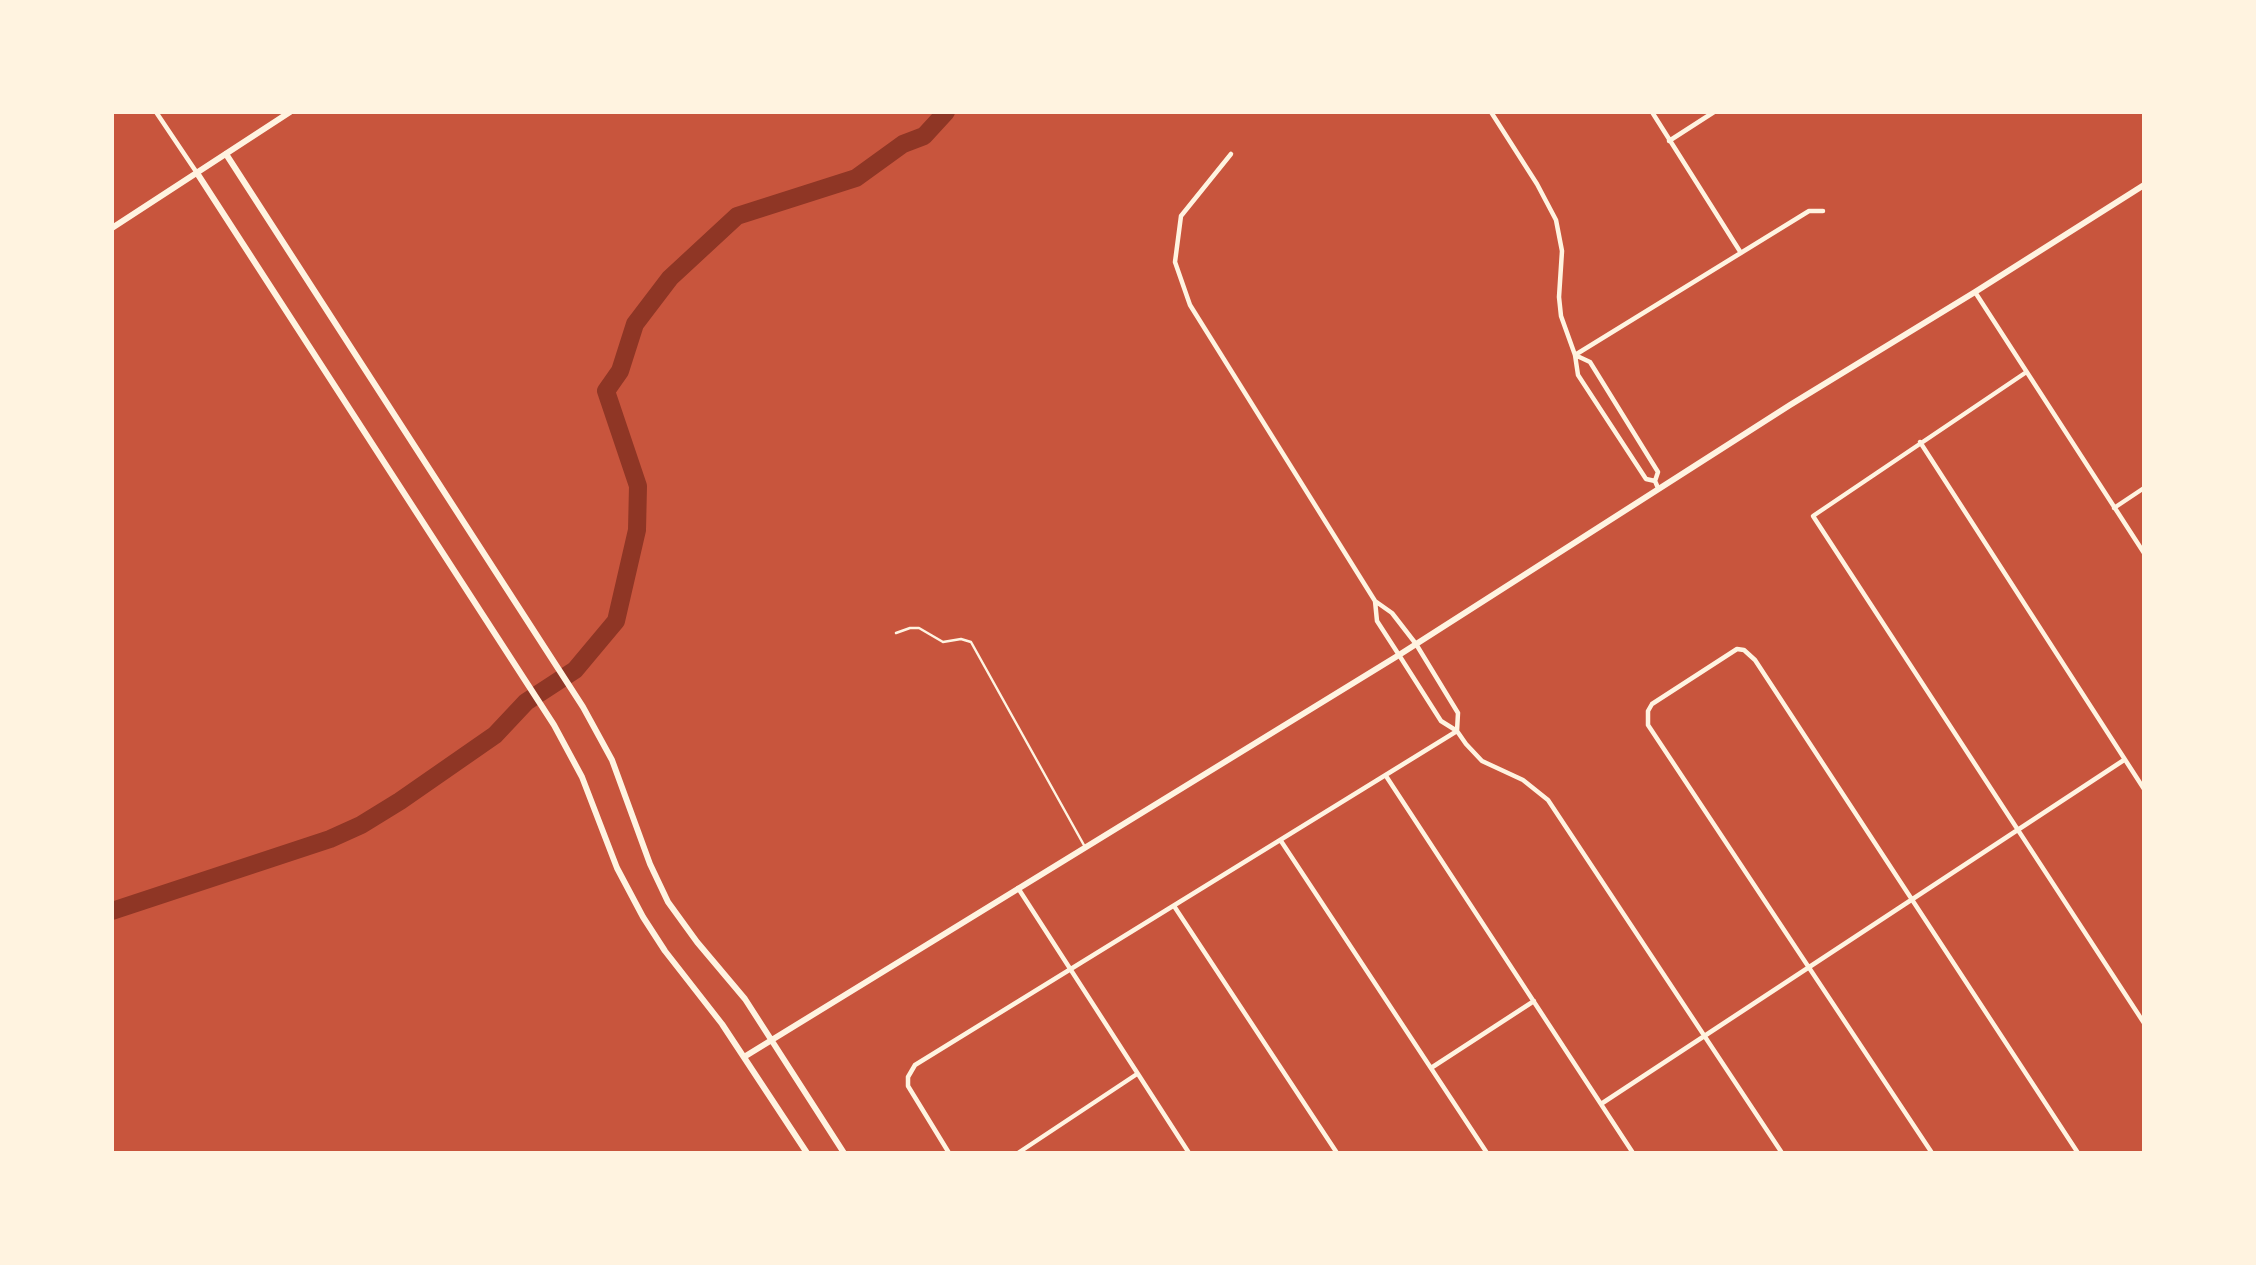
<!DOCTYPE html>
<style>
body{margin:0}
#map{position:relative;width:2256px;height:1265px;overflow:hidden;background:#c8553d;font-family:Helvetica,sans-serif}
canvas{display:block}
.frame{position:absolute;inset:0;border:114px solid #fff3e0;pointer-events:none}
</style>
<div id="map">
<canvas width="2256" height="1265"></canvas>
<div class="frame"></div>
</div>
<script>
const c = document.querySelector('canvas').getContext('2d');
c.lineJoin = 'round';
function toPath(rows) {
  const path = new Path2D();
  for (const r of rows) {
    path.moveTo(r[0], r[1]);
    for (let i = 2; i < r.length; i += 2) path.lineTo(r[i], r[i + 1]);
  }
  return path;
}
function strokePath(path, color, width, dash) {
  c.strokeStyle = color;
  c.lineWidth = width;
  c.lineCap = dash ? 'butt' : 'round';
  c.setLineDash(dash || []);
  c.stroke(path);
}
strokePath(toPath([
 [112,911,330,839,361,825,400,801,495,735,526,702,575,670,616,621,637,530,638,486,606,391,620,371,635,324,670,278,737,216,856,178,903,144,924,136,946,112]
]), '#8f3625', 18);
strokePath(toPath([
 [896,633,910,628,919,628,943,642,961,639,971,642,1085,847]
]), '#fff3e0', 2.5);
strokePath(toPath([
 [156,112,197,173],
 [1491,112,1537,184,1556,220,1562,251,1559,297,1561,316,1575,355,1578,375,1646,479,1655,481,1658,488],
 [1652,112,1741,253],
 [1669,141,1714,112],
 [1231,154,1181,216,1175,262,1190,305,1375,601,1392,613,1416,644,1458,713,1457,731,1441,721,1399,655,1377,621,1375,601],
 [1975,292,2144,553],
 [1575,355,1809,211,1823,211],
 [1575,355,1590,362,1658,472,1655,481],
 [2025,373,1813,516,2144,1023],
 [1920,442,2144,789],
 [2114,508,2144,488],
 [1386,776,1633,1153],
 [1281,841,1487,1153],
 [1018,888,1189,1153],
 [1174,906,1337,1153],
 [1431,1068,1534,1001],
 [1601,1104,2124,760],
 [949,1153,908,1086,908,1077,915,1065,1457,731,1466,744,1482,761,1523,780,1548,800,1782,1153],
 [1018,1153,1137,1074],
 [1932,1153,1648,725,1648,711,1652,704,1737,649,1744,650,1755,660,2078,1153]
]), '#fff3e0', 4.5);
strokePath(toPath([
 [226,154,583,707,612,760,650,864,668,902,697,942,745,999,844,1153],
 [197,173,554,725,582,777,617,868,643,917,665,951,722,1024,807,1153],
 [744,1057,1399,655,1790,405,1975,292,2144,185]
]), '#fff3e0', 6);
strokePath(toPath([
 [112,228,290,112]
]), '#fff3e0', 6);
</script>
